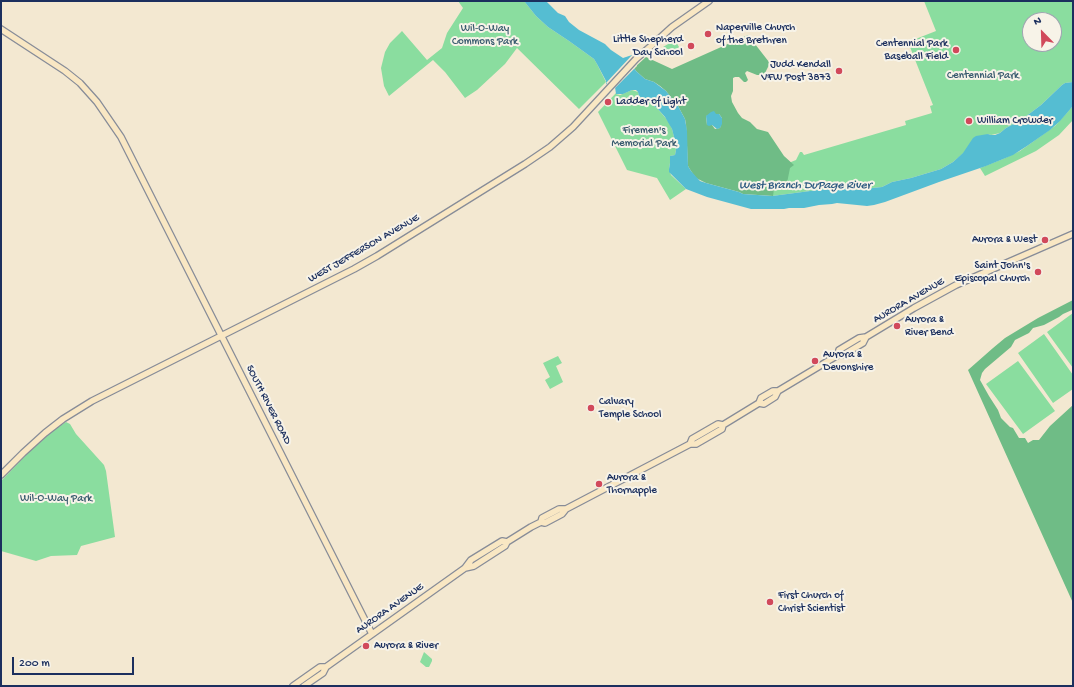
<!DOCTYPE html>
<style>
body{margin:0}
#map{position:relative;width:1074px;height:687px;overflow:hidden;background:#f3e8d1;font-family:"Gochi Hand",sans-serif}
canvas{display:block}
.frame{position:absolute;inset:0;border:2px solid #1b2f5e;pointer-events:none}
.north{position:absolute;left:1022px;top:12px;width:40px;height:40px;box-sizing:border-box;background:#f7f3e8;border:1px solid #9fa5b1;border-radius:50%;rotate:337deg;font-size:11px;font-weight:700;line-height:16px;text-align:center;color:#1b2f5e}
.north::after{content:'';display:block;margin:auto;width:14px;height:18px;background:#d1495b;clip-path:polygon(50% 0,100% 100%,50% 72%,0 100%)}
.scale{position:absolute;left:12px;top:657px;width:122px;height:18px;box-sizing:border-box;border:2px solid #1b2f5e;border-top:0;padding-left:5px;font-size:12px;line-height:14px;white-space:nowrap;color:#1b2f5e;-webkit-text-stroke:3px #f7f3e8;paint-order:stroke}
</style>
<div id="map">
<canvas width="1074" height="687"></canvas>
<div class="frame"></div>
<div class="north">N</div>
<div class="scale">200 m</div>
</div>
<script>
const c = document.querySelector('canvas').getContext('2d');
c.lineJoin = 'round';
function fillPath(path, color) {
  c.fillStyle = color;
  c.fill(path, 'evenodd');
}
function toPath(rows) {
  const path = new Path2D();
  for (const r of rows) {
    path.moveTo(r[0], r[1]);
    for (let i = 2; i < r.length; i += 2) path.lineTo(r[i], r[i + 1]);
  }
  return path;
}
function strokePath(path, color, width, dash) {
  c.strokeStyle = color;
  c.lineWidth = width;
  c.lineCap = dash ? 'butt' : 'round';
  c.setLineDash(dash || []);
  c.stroke(path);
}
function drawText(font, color, halo, rows, align = 'center') {
  c.font = font + ' "Gochi Hand",sans-serif';
  c.lineWidth = 4;
  c.setLineDash([]);
  c.textBaseline = 'middle';
  c.strokeStyle = halo;
  c.fillStyle = color;
  for (const [text, x, y, turn = 0] of rows) {
    c.save();
    c.translate(x, y);
    c.rotate((+turn || 0) * Math.PI / 180);
    c.textAlign = isNaN(turn) ? turn : align;
    if (halo) c.strokeText(text, 0, 0);
    c.fillText(text, 0, 0);
    c.restore();
  }
}
fillPath(toPath([
 [458,1,524,1,536,16,548,27,569,41,594,59,597,64,606,82,579,109,517,48,505,64,477,90,465,98,445,72,433,60,389,96,384,86,381,68,385,52,390,43,402,31,427,60,442,48,447,33,463,8],
 [924,1,1073,1,1073,82,1065,83,1062,85,1041,105,1021,120,1006,128,1000,133,991,135,988,134,966,151,953,162,941,169,911,178,892,182,882,187,854,190,848,188,833,188,772,196,782,157,789,162,791,162,796,160,800,152,802,152,804,155,906,125,905,121,932,113,930,106,933,105,908,42,936,31],
 [1030,20,1054,20,1054,44,1030,44],
 [675,40,679,47,677,50,674,52,665,50,663,47],
 [632,90,638,92,639,96,657,108,669,122,672,129,674,137,676,150,675,155,670,156,670,163,669,169,671,175,686,189,670,200,657,178,627,170,598,112,616,93,616,94,620,95],
 [1073,106,1073,120,1059,135,1036,151,985,176,980,168,1003,159,1020,151,1055,126],
 [1073,313,1073,368,1047,332],
 [1044,334,1073,375,1073,389,1053,403,1018,353],
 [558,356,562,363,556,366,563,382,550,389,545,380,550,377,543,363],
 [1018,361,1055,411,1023,434,986,384],
 [66,422,70,424,76,434,104,465,106,471,115,537,81,546,77,555,51,556,36,561,1,551,1,481,29,452,55,429],
 [424,652,432,659,432,661,429,667,426,667,420,662]
]), '#8add9f');
fillPath(toPath([
 [748,35,769,62,769,65,765,73,762,75,757,75,747,71,745,73,748,80,746,82,744,82,739,77,735,77,733,78,733,91,731,96,732,102,738,113,742,118,750,122,757,129,768,132,784,156,794,165,790,168,787,183,785,186,783,186,781,183,778,183,777,184,777,187,774,189,773,196,743,194,739,192,706,183,696,178,691,171,688,166,686,124,685,119,678,106,666,91,660,86,654,82,645,79,636,71,634,68,646,57,672,69],
 [716,114,719,114,722,118,722,121,720,128,715,129,712,125,707,125,706,116],
 [1073,300,1073,308,1072,310,1063,314,1059,317,1044,325,1033,328,1029,333,1015,340,1011,347,985,369,982,373,980,380,989,396,998,410,1001,418,1010,427,1013,428,1019,438,1025,438,1028,443,1033,440,1039,440,1050,426,1073,405,1073,603,968,370,993,348,1005,338,1038,318]
]), '#6fbc86');
fillPath(toPath([
 [524,1,546,1,558,13,565,16,569,22,579,30,605,44,611,50,623,58,632,55,634,68,636,71,645,79,654,82,666,91,678,106,685,119,687,131,688,166,691,171,700,181,706,183,739,192,743,194,772,196,833,188,848,188,854,190,882,187,892,182,911,178,941,169,953,162,963,153,973,138,976,136,988,134,991,135,995,135,1000,133,1006,128,1021,120,1041,105,1062,85,1065,83,1073,82,1073,106,1060,121,1050,130,1027,146,1013,155,986,166,939,182,885,202,874,205,867,206,837,203,832,204,819,205,804,208,789,208,784,209,751,209,707,197,686,189,669,172,669,169,670,163,670,156,675,155,676,150,674,137,672,129,665,117,657,108,639,96,638,92,636,90,632,90,623,94,616,94,615,87,606,84,606,81,597,64,594,59,569,41,548,27,536,16],
 [714,111,716,114,719,114,722,118,722,124,720,128,717,129,712,125,709,126,707,125,706,116,711,112]
]), '#55bdd2');
fillPath(toPath([
 [633,54,635,56,637,60,637,66,614,89,606,83]
]), '#f3e8d1');
const secondary = toPath([
 [1,29,65,71,80,83,97,102,121,137,372,634],
 [838,355,839,350,859,338,866,337,914,308,956,285,1073,234],
 [759,403,764,404,775,397,778,391,838,355,843,355,863,343,866,337],
 [690,444,692,439,718,424,723,425],
 [1,475,23,453,45,433,63,419,92,401,354,269,377,256,525,164,550,147,573,127,636,59,651,46,672,27,709,1],
 [541,522,542,518,559,509,566,509,690,444,696,444,722,429,723,425,759,403,761,398,773,391,778,391],
 [465,568,474,566,505,546,507,542,531,527,541,522,545,523,562,514,566,509],
 [293,686,320,667,326,667,465,568,471,560,502,541,507,542],
 [304,686,323,673,326,667]
]);
strokePath(secondary, '#878c98', 8);
strokePath(secondary, '#f9e7c3', 5.5);
for (const [x, y, r, color] of [
 [708,34,4,"#d1495b"],
 [691,46,4,"#d1495b"],
 [956,50,4,"#d1495b"],
 [839,71,4,"#d1495b"],
 [608,102,4,"#d1495b"],
 [969,121,4,"#d1495b"],
 [1045,240,4,"#d1495b"],
 [1038,272,4,"#d1495b"],
 [897,326,4,"#d1495b"],
 [815,361,4,"#d1495b"],
 [591,408,4,"#d1495b"],
 [599,484,4,"#d1495b"],
 [770,602,4,"#d1495b"],
 [366,646,4,"#d1495b"]
]) {
  const dot = new Path2D();
  dot.arc(x, y, r, 0, 2 * Math.PI);
  c.fillStyle = color;
  c.fill(dot);
  strokePath(dot, '#f7f3e8', 1.5);
}
drawText('11px', '#1b2f5e', '#f7f3e8', [
 ["Naperville Church",716,28],
 ["of the Brethren",716,41],
 ["Little Shepherd",683,40,"right"],
 ["Day School",683,53,"right"],
 ["Centennial Park",948,44,"right"],
 ["Baseball Field",948,57,"right"],
 ["Judd Kendall",831,65,"right"],
 ["VFW Post 3873",831,78,"right"],
 ["Ladder of Light",616,102],
 ["William Crowder",977,121],
 ["Aurora & West",1037,240,"right"],
 ["Saint John's",1030,266,"right"],
 ["Episcopal Church",1030,279,"right"],
 ["Aurora &",905,320],
 ["River Bend",905,333],
 ["Aurora &",823,355],
 ["Devonshire",823,368],
 ["Calvary",599,402],
 ["Temple School",599,415],
 ["Aurora &",607,478],
 ["Thornapple",607,491],
 ["First Church of",778,596],
 ["Christ Scientist",778,609],
 ["Aurora & River",374,646]
], 'left');
drawText('11px', '#375a6e', '#f7f3e8', [
 ["Wil-O-Way",485,29],
 ["Commons Park",485,42],
 ["Centennial Park",983,76],
 ["Firemen's",644,131],
 ["Memorial Park",644,144],
 ["Wil-O-Way Park",56,499]
]);
drawText('11px', '#1b2f5e', '#f7f3e8', [
 ["WEST JEFFERSON AVENUE",364,249,-30],
 ["AURORA AVENUE",909,301,-30],
 ["SOUTH RIVER ROAD",268,405,63],
 ["AURORA AVENUE",390,609,-35]
]);
drawText('italic 12px', '#2c5a81', '#f7f3e8', [
 ["West Branch DuPage River",805,186]
]);
</script>
